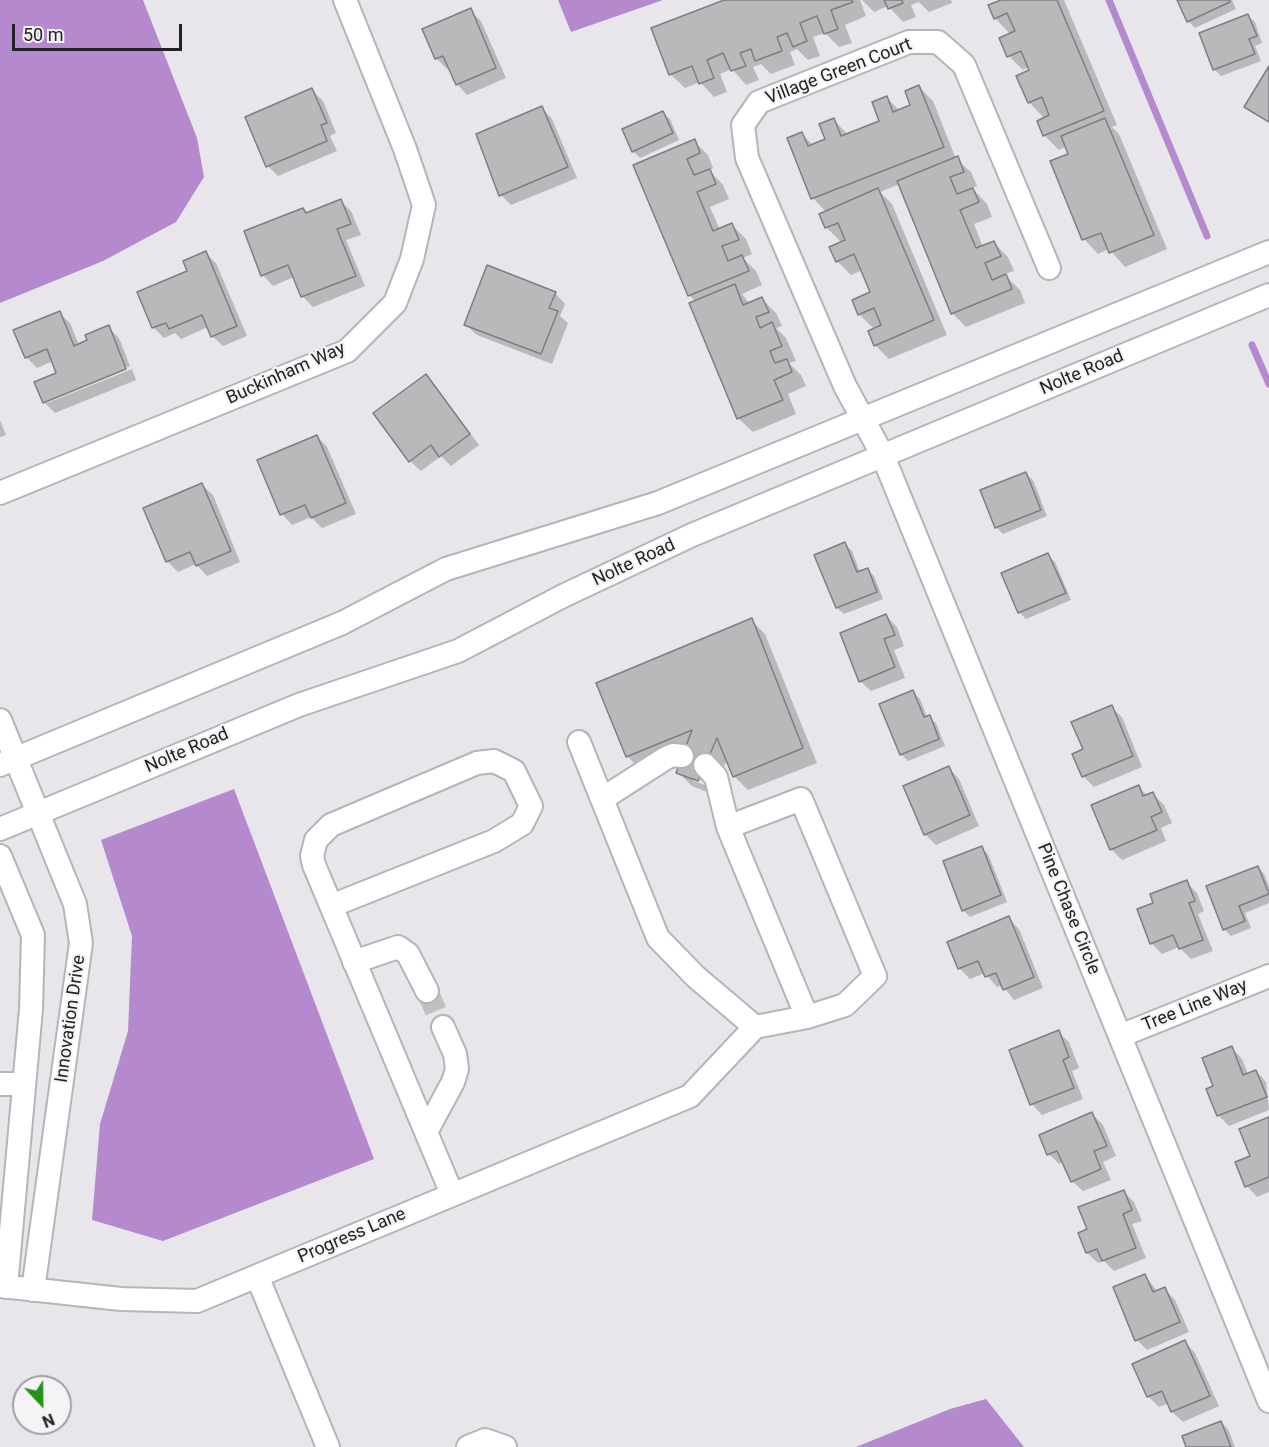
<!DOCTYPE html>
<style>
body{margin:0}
#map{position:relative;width:1269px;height:1447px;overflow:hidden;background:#e8e6ea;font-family:Roboto,sans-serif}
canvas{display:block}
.north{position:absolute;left:12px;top:1375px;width:60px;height:60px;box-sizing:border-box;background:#f6f3f7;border:2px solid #a29fa2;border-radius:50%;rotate:158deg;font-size:16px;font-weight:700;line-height:24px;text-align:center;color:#232223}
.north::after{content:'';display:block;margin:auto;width:21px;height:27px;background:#24921a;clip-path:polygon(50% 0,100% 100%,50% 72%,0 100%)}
.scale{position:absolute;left:12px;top:24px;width:170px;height:27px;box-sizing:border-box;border:3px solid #232223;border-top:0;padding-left:8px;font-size:18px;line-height:21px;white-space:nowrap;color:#232223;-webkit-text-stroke:4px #f6f3f7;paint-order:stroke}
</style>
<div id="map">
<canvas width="1269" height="1447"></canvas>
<div class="north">N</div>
<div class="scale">50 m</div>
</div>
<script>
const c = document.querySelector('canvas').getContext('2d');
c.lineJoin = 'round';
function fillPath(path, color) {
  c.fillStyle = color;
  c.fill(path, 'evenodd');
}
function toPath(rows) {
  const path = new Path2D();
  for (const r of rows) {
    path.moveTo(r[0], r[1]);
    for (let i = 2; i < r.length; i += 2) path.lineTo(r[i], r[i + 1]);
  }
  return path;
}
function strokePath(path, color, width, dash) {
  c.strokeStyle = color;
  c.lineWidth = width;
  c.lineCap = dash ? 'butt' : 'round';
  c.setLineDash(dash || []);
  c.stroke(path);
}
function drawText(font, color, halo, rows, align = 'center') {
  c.font = font + ' Roboto,sans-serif';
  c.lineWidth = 4.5;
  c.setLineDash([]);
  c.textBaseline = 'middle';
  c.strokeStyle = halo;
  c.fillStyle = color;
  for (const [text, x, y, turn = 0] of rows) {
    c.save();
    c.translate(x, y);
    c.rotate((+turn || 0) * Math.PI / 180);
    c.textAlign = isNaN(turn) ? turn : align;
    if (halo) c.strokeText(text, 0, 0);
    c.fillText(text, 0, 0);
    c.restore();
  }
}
fillPath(toPath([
 [0,0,143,0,197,138,204,177,176,222,103,261,0,303],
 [558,0,663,0,571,32],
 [234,789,374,1159,163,1241,92,1220,100,1124,128,1031,132,936,101,840],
 [986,1399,1024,1447,856,1447,950,1409]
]), '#b489cd');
fillPath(toPath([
 [729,0,860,0,866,16,845,25,852,43,839,47,825,33,813,37,820,56,808,60,797,49,790,52,795,65,771,74,761,64,753,67,759,80,746,85,732,69,720,74,727,92,714,97,700,82,685,88,670,74],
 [862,0,951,0,952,3,929,12,919,2,911,5,916,17,903,22,888,6,874,12],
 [1005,0,1064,0,1117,125,1112,127,1119,134,1167,249,1125,267,1109,249,1098,254,1084,239,1052,162,1070,154,1067,146,1059,150,1045,136,1039,121,1045,119,1029,102,1031,71,1029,67,1023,70,1009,56,1011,35,995,18,990,6],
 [1178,0,1232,0,1236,9,1195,28,1188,21],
 [470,10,481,21,506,78,467,95,457,84,450,68,447,69,436,58],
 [1248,16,1255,22,1262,43,1255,46,1261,61,1221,76,1214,69],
 [1269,69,1269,123,1246,106],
 [919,87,933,101,956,159,971,172,977,186,972,188,987,204,992,217,974,224,983,247,994,243,1008,257,1014,271,1004,274,1020,290,1025,303,966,327,952,313,900,184,880,192,892,204,947,335,889,359,875,345,875,330,859,314,872,293,863,270,851,275,837,261,842,243,826,227,826,212,813,198,789,139,802,134,814,146,827,140,833,119,848,135,881,122,887,98,900,111,912,106],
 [312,90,323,101,336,133,330,136,337,151,278,176,268,166],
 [542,108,552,119,577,178,511,205,501,195],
 [663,113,670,119,679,140,640,158,633,151],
 [694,141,708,155,713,168,709,170,723,185,729,199,710,207,720,230,732,225,746,239,752,254,743,258,756,271,762,285,742,294,750,304,762,299,776,313,782,326,776,328,786,338,796,361,789,363,801,375,806,386,788,394,796,414,753,432,738,418,696,302,689,295,635,166],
 [341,201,351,211,361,235,346,240,365,286,313,307,302,296,294,277,273,286,263,275,303,209,308,214],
 [205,253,216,263,247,336,223,346,212,336,208,327,181,339,175,333,164,338,153,327,189,272],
 [555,293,565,304,560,316,568,323,552,364,477,335,466,325],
 [59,313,70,323,79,345,108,327,119,338,130,366,47,399,47,403,132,369,136,380,55,413,44,402,58,373,53,361,37,368,26,357],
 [426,376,479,445,451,466,441,456,421,471,410,461],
 [0,420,6,435,0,437],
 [317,436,327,447,356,514,322,528,311,517,292,525,282,514,259,461],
 [1026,474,1033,480,1047,516,1003,534,996,527],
 [202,485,213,495,240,562,207,576,196,564,178,572,167,561],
 [845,544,852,551,860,572,868,570,874,576,883,599,844,614,837,608],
 [1048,555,1055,562,1071,600,1026,619,1019,612],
 [886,616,897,627,904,646,894,650,905,678,871,691,860,681],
 [751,620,765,634,817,763,748,790,734,776,727,760,712,794,692,786,678,772,685,753,641,770,627,756],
 [693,777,706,782,705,785,693,781],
 [913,692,920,699,927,717,936,723,945,746,908,761,901,754],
 [1111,707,1122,717,1142,767,1094,787,1083,776,1085,750],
 [949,768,959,779,979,826,936,845,925,834],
 [1138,787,1148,796,1153,794,1164,805,1172,823,1161,828,1166,841,1122,860,1111,849],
 [981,848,988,854,1007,902,970,917,963,910],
 [1258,867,1264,874,1269,886,1269,903,1245,913,1251,928,1231,936,1224,929],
 [1186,882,1197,893,1204,911,1198,914,1213,951,1191,959,1179,947,1162,954,1151,943,1155,904],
 [1008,918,1019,929,1043,988,1014,1000,1002,985,997,987,985,973,970,979,959,968],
 [1058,1032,1069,1042,1079,1068,1072,1071,1083,1099,1042,1115,1032,1104],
 [1232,1048,1242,1059,1248,1074,1256,1071,1266,1082,1269,1110,1229,1126,1218,1115],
 [1092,1114,1103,1125,1116,1156,1103,1162,1111,1180,1083,1191,1072,1181,1064,1162,1059,1164,1049,1154],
 [1269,1118,1269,1192,1257,1197,1247,1186,1252,1157],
 [1124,1192,1134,1202,1142,1221,1132,1224,1146,1258,1114,1271,1104,1261,1098,1263,1087,1253,1080,1234,1089,1230],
 [1145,1276,1158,1292,1165,1289,1175,1300,1189,1332,1147,1350,1137,1340],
 [1185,1342,1195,1353,1219,1406,1183,1422,1172,1412,1169,1403,1159,1407,1148,1396],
 [1221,1422,1228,1429,1235,1447,1188,1447]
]), '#0003');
strokePath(toPath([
 [1109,0,1207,236],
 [1252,345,1269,384]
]), '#b489cd', 7);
const building = toPath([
 [724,0,852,0,853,2,831,10,838,29,824,34,817,16,800,23,807,41,793,47,787,33,777,37,782,51,755,61,751,49,740,53,746,66,731,71,723,53,707,60,714,78,699,84,692,66,669,75,651,28,724,0],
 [884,0,902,0,903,3,888,9,884,0],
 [1001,0,1057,0,1104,111,1043,136,1037,121,1049,115,1042,97,1028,103,1016,76,1029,70,1021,51,1007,57,999,38,1015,31,1007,13,994,19,988,5,1001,0],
 [1177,0,1229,0,1230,2,1187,22,1177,0],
 [471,8,496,68,456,85,443,56,435,59,422,29,471,8],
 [1248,14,1257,36,1249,39,1255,54,1213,70,1199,33,1248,14],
 [1269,66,1269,122,1244,107,1269,66],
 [919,85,944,147,811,199,787,138,802,132,808,146,825,139,819,124,834,118,841,136,879,121,872,102,887,96,893,112,910,105,905,91,919,85],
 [312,88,327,123,321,125,327,141,266,167,245,117,312,88],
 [542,106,568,167,499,196,476,134,542,106],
 [663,111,673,133,632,152,622,129,663,111],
 [1105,118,1154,235,1109,253,1101,233,1082,240,1050,161,1068,154,1061,136,1105,118],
 [695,139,700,153,687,159,694,175,710,169,716,184,697,192,713,231,732,223,739,240,722,246,728,261,742,255,749,271,688,296,633,165,695,139],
 [958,156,964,172,950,177,957,194,973,188,979,202,960,210,976,248,994,241,1001,256,985,263,992,280,1006,274,1012,289,951,314,897,181,958,156],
 [878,188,934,320,874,346,868,331,881,325,874,308,858,315,852,300,870,292,854,254,836,262,829,247,845,240,838,223,825,228,819,214,878,188],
 [341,199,351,224,337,229,356,276,301,297,288,265,261,276,244,231,303,208,306,213,341,199],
 [206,251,237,326,211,337,202,315,169,329,166,323,152,328,137,292,187,271,183,261,206,251],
 [487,265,556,292,549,308,558,311,541,354,464,325,487,265],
 [735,284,743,305,762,297,769,312,756,317,760,328,772,322,782,346,770,351,775,363,787,359,792,372,774,380,783,400,737,419,689,303,735,284],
 [60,311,74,346,87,340,85,335,109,325,126,369,43,403,34,382,56,373,47,349,25,358,13,330,60,311],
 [426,374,470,434,439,457,431,445,409,462,373,413,426,374],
 [317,435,346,503,311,518,305,505,280,515,257,460,317,435],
 [1026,472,1041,510,995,528,980,490,1026,472],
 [202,483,231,551,196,566,190,552,166,562,143,508,202,483],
 [845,542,857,572,868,568,877,592,836,608,814,555,845,542],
 [1048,553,1066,593,1018,613,1001,573,1048,553],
 [886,614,895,635,884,639,895,667,859,682,840,633,886,614],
 [752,618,803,748,733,777,717,738,698,781,676,773,692,730,626,757,596,683,752,618],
 [913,690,924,717,930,715,939,739,900,755,879,704,913,690],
 [1112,705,1133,756,1082,777,1072,754,1083,749,1071,722,1112,705],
 [949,766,970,815,924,835,903,786,949,766],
 [1139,785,1143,796,1153,792,1162,812,1151,817,1157,830,1110,850,1091,805,1139,785],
 [982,846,1001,895,962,911,943,861,982,846],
 [1258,866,1269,894,1239,906,1245,921,1223,930,1206,886,1258,866],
 [1187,880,1195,901,1189,903,1203,940,1179,949,1173,935,1150,944,1137,909,1153,903,1150,894,1187,880],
 [1009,916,1034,977,1003,990,996,973,985,977,978,961,958,969,947,942,1009,916],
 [1059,1030,1069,1057,1063,1060,1074,1088,1030,1105,1009,1050,1059,1030],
 [1232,1046,1243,1075,1256,1070,1267,1097,1217,1116,1206,1089,1213,1086,1202,1058,1232,1046],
 [1092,1112,1107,1146,1094,1151,1101,1169,1071,1182,1057,1151,1047,1155,1039,1135,1092,1112],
 [1269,1117,1269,1177,1245,1187,1235,1162,1250,1156,1239,1129,1269,1117],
 [1124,1190,1132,1210,1123,1214,1136,1248,1102,1261,1097,1249,1086,1253,1078,1233,1087,1229,1078,1207,1124,1190],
 [1145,1274,1153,1292,1165,1287,1180,1322,1135,1341,1113,1287,1145,1274],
 [1185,1340,1210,1396,1171,1412,1162,1391,1147,1397,1132,1364,1185,1340],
 [1221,1421,1231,1447,1186,1447,1182,1436,1221,1421]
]);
fillPath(building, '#bbb8bc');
strokePath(building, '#807d81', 1.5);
strokePath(toPath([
 [427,991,443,1027]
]), '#c1bfc2', 22, [22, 11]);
const minor = toPath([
 [1049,268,964,65,938,42,909,42,759,102,743,125,747,158,845,386,883,456,1269,1401],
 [0,493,347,351,395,303,412,259,424,205,405,149,345,0],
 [0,720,75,904,81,943,33,1290],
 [579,742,658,938,696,977,755,1027],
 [0,765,342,623,446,569,658,503,1269,252],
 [705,765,716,777,728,827],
 [602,799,666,758,673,755,682,756],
 [0,829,299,705,458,651,563,596,692,535,1269,295],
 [0,856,33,935,31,1009,6,1287],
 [331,906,494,841,522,824,531,806,514,771,494,761,477,763,331,825,316,840,312,856,314,865,452,1194],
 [354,962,398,947,408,954,427,991],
 [1120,1036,1269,976],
 [0,1084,24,1084],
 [426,1132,453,1082,457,1069,455,1054,443,1027],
 [257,1276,328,1447],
 [0,1286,121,1299,197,1301,690,1096,755,1027,807,1017,845,1005,875,976,801,799,728,827,807,1017],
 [468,1447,485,1440,505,1447]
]);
strokePath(minor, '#b7b4b8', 26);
strokePath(minor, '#fff', 22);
drawText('18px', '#232223', '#f6f3f7', [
 ["Village Green Court",839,72,-21],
 ["Nolte Road",1082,373,-23],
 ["Buckinham Way",286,374,-24],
 ["Nolte Road",634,563,-25],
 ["Nolte Road",187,751,-23],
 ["Pine Chase Circle",1068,909,68],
 ["Tree Line Way",1195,1006,-22],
 ["Innovation Drive",71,1019,-82],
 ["Progress Lane",352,1236,-23]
]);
</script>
